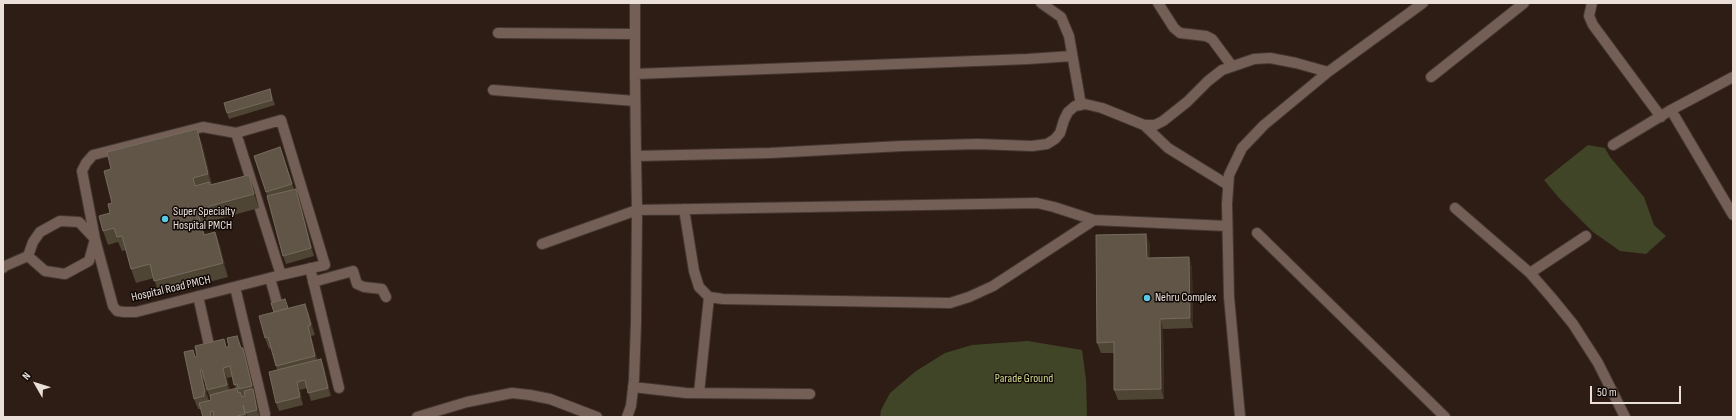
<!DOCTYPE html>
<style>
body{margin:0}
#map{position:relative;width:1736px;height:420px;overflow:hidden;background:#2d1d15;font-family:"Sofia Sans Condensed",sans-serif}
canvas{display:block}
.frame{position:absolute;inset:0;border:4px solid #ebdfda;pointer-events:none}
.north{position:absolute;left:16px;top:364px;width:40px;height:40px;-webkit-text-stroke:3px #100906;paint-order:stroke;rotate:309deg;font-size:11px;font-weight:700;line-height:16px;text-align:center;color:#ebdfda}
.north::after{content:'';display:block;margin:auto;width:14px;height:18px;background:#ebdfda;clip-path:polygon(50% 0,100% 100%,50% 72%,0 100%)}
.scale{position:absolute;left:1590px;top:386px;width:91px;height:18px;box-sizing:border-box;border:2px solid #ebdfda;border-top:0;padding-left:5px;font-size:12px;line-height:14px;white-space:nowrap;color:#ebdfda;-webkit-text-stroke:3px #100906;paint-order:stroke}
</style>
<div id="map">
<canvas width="1736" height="420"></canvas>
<div class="frame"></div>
<div class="north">N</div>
<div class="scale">50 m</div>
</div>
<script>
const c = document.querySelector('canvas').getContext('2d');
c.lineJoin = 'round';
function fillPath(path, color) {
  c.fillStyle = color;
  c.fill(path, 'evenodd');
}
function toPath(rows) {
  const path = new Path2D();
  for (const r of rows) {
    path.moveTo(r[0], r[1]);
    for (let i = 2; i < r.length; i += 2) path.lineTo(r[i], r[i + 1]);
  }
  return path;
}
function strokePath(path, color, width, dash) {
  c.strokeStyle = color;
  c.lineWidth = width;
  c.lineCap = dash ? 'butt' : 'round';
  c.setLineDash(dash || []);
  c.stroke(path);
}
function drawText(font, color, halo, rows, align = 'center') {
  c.font = font + ' "Sofia Sans Condensed",sans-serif';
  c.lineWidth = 3;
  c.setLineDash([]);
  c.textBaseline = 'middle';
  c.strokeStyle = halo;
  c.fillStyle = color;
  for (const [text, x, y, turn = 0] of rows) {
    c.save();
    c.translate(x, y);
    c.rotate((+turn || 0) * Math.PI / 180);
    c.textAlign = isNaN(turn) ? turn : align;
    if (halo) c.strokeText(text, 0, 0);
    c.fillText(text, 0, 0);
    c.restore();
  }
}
fillPath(toPath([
 [1588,145,1605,148,1610,157,1644,197,1654,225,1666,236,1646,254,1620,251,1593,232,1559,198,1544,180],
 [1028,341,1082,350,1086,380,1087,417,880,417,881,410,890,393,916,371,945,353,972,345]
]), '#414528');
const street = toPath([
 [635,3,635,74,1028,59,1072,56],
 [1041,3,1061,17,1069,36,1081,105],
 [1158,3,1174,28,1180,33,1206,36,1212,39,1232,66],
 [1592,3,1589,16,1593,25,1661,117],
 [498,33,635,34],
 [635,74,636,156],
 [1431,77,1524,3],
 [493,90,635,101],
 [1671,110,1733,215],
 [1144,125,1168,148,1228,185],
 [236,133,281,120,325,265,281,275],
 [1613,145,1671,110,1733,77],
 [1455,208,1530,273,1551,297,1573,324,1598,363,1625,417],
 [684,209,694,271,699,287,709,297,723,299,950,303,969,297,993,286,1094,220],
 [1257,233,1445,417],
 [542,244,637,210,1037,203,1054,207,1094,220,1227,226],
 [3,268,5,266,28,256,45,271,65,274,89,261,95,239,82,171,86,163,93,155,203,127,236,133,281,275,136,312,124,312,117,311,113,306,95,239,79,222,60,221,40,232,33,242,28,256],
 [310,268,339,388],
 [1530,273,1586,236],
 [270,278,277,303],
 [313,282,353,271,357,284,364,287,382,289,386,297],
 [235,287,265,414],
 [198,296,209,345],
 [633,387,686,393,810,394],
 [699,393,709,297],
 [1240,416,1229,297,1227,204,1229,175,1242,148,1264,125,1328,72,1423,3],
 [417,417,467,402,512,393,530,395,550,399,597,417],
 [627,417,631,406,634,380,636,323,637,210,636,156,770,153,902,146,978,144,1032,146,1047,144,1055,139,1060,133,1064,120,1068,112,1075,106,1081,105,1085,104,1102,108,1144,125,1155,125,1163,121,1187,102,1208,81,1222,70,1254,59,1270,58,1296,63,1328,72]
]);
strokePath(street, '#443732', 12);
strokePath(street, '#735f56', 10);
fillPath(toPath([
 [270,89,275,105,229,119,227,113],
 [202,143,212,185,254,189,259,208,215,220,216,224,203,227,205,235,215,232,220,246,228,277,159,295,154,278,136,283,131,269,126,250,122,251,118,242,108,245,103,231,110,213,112,203],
 [283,155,294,189,296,189,299,197,314,256,286,264,283,256,266,192],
 [1150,244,1150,258,1189,257,1192,268,1193,328,1163,329,1164,399,1118,400,1114,390,1114,353,1101,353,1097,343],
 [305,304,309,314,315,335,311,336,317,359,324,367,331,396,311,401,307,388,300,390,303,405,279,411,276,403,277,369,271,348,269,349,265,338],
 [227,347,243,348,246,358,256,396,255,396,260,417,247,417,246,413,246,417,203,417,201,409,198,409,194,399,193,350,195,357],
 [232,377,236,389,230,390,227,378],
 [203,380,205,380,207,390,211,400,209,401]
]), '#4f4535');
fillPath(toPath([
 [197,129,202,143,213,188,208,174],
 [280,147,283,155,295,192,292,184],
 [249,175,254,189,259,208,254,194],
 [296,189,299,197,314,256,311,248],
 [210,206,215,220,216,224,211,210],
 [198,213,203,227,209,249,204,235],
 [215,232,220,246,228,277,223,263],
 [1146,234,1150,244,1150,269,1147,258],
 [1189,257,1192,268,1193,328,1190,318],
 [305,304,309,314,315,335,311,325],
 [1160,319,1163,329,1164,399,1161,389],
 [308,326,311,336,319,366,315,356],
 [243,348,246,358,256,396,252,386],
 [321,359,324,367,331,396,328,388],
 [223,368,227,378,231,395,227,385],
 [200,370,203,380,209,402,205,392],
 [297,382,300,390,303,405,300,397],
 [253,389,256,397,260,417,257,410]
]), '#3a2e21');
const building = toPath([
 [270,89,272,100,227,113,224,103,270,89],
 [197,129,208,174,193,178,195,186,209,182,210,185,249,175,254,194,210,206,211,210,198,213,204,235,215,232,223,263,154,281,150,264,131,269,122,236,117,237,114,228,103,231,99,216,110,213,108,204,112,203,104,171,111,169,107,152,197,129],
 [280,147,292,184,266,192,254,156,280,147],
 [296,189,311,248,283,256,267,196,296,189],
 [1146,234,1147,258,1189,257,1190,318,1160,319,1161,389,1114,390,1114,342,1097,343,1096,235,1146,234],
 [285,299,288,308,274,312,271,303,285,299],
 [305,304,311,325,308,326,315,356,276,366,268,337,265,338,259,316,305,304],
 [237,336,241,348,243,348,252,386,239,389,237,384,234,385,230,366,223,368,227,385,207,390,202,370,200,370,205,392,204,393,204,396,194,399,184,352,193,350,195,357,197,356,195,346,224,339,226,347,229,347,227,338,237,336],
 [321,359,328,388,308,393,305,380,297,382,300,397,276,403,269,372,321,359],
 [237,388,238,393,240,392,242,397,245,396,244,391,253,389,257,410,245,413,243,405,245,414,234,417,214,417,213,411,210,412,211,417,203,417,199,403,211,400,210,395,237,388]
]);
fillPath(building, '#605547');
strokePath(building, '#756b5e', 1);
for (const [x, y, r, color] of [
 [165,219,4,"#59c8e4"],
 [1147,298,4,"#59c8e4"]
]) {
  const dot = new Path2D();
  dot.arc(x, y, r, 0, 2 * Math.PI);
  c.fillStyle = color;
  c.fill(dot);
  strokePath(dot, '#100906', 1.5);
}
drawText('12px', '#ebdfda', '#100906', [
 ["Super Specialty",173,212],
 ["Hospital PMCH",173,226],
 ["Nehru Complex",1155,298]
], 'left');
drawText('12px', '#ebdfda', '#100906', [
 ["Hospital Road PMCH",171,289,-13]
]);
drawText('12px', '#d2db8f', '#100906', [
 ["Parade Ground",1024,379]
]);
</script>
